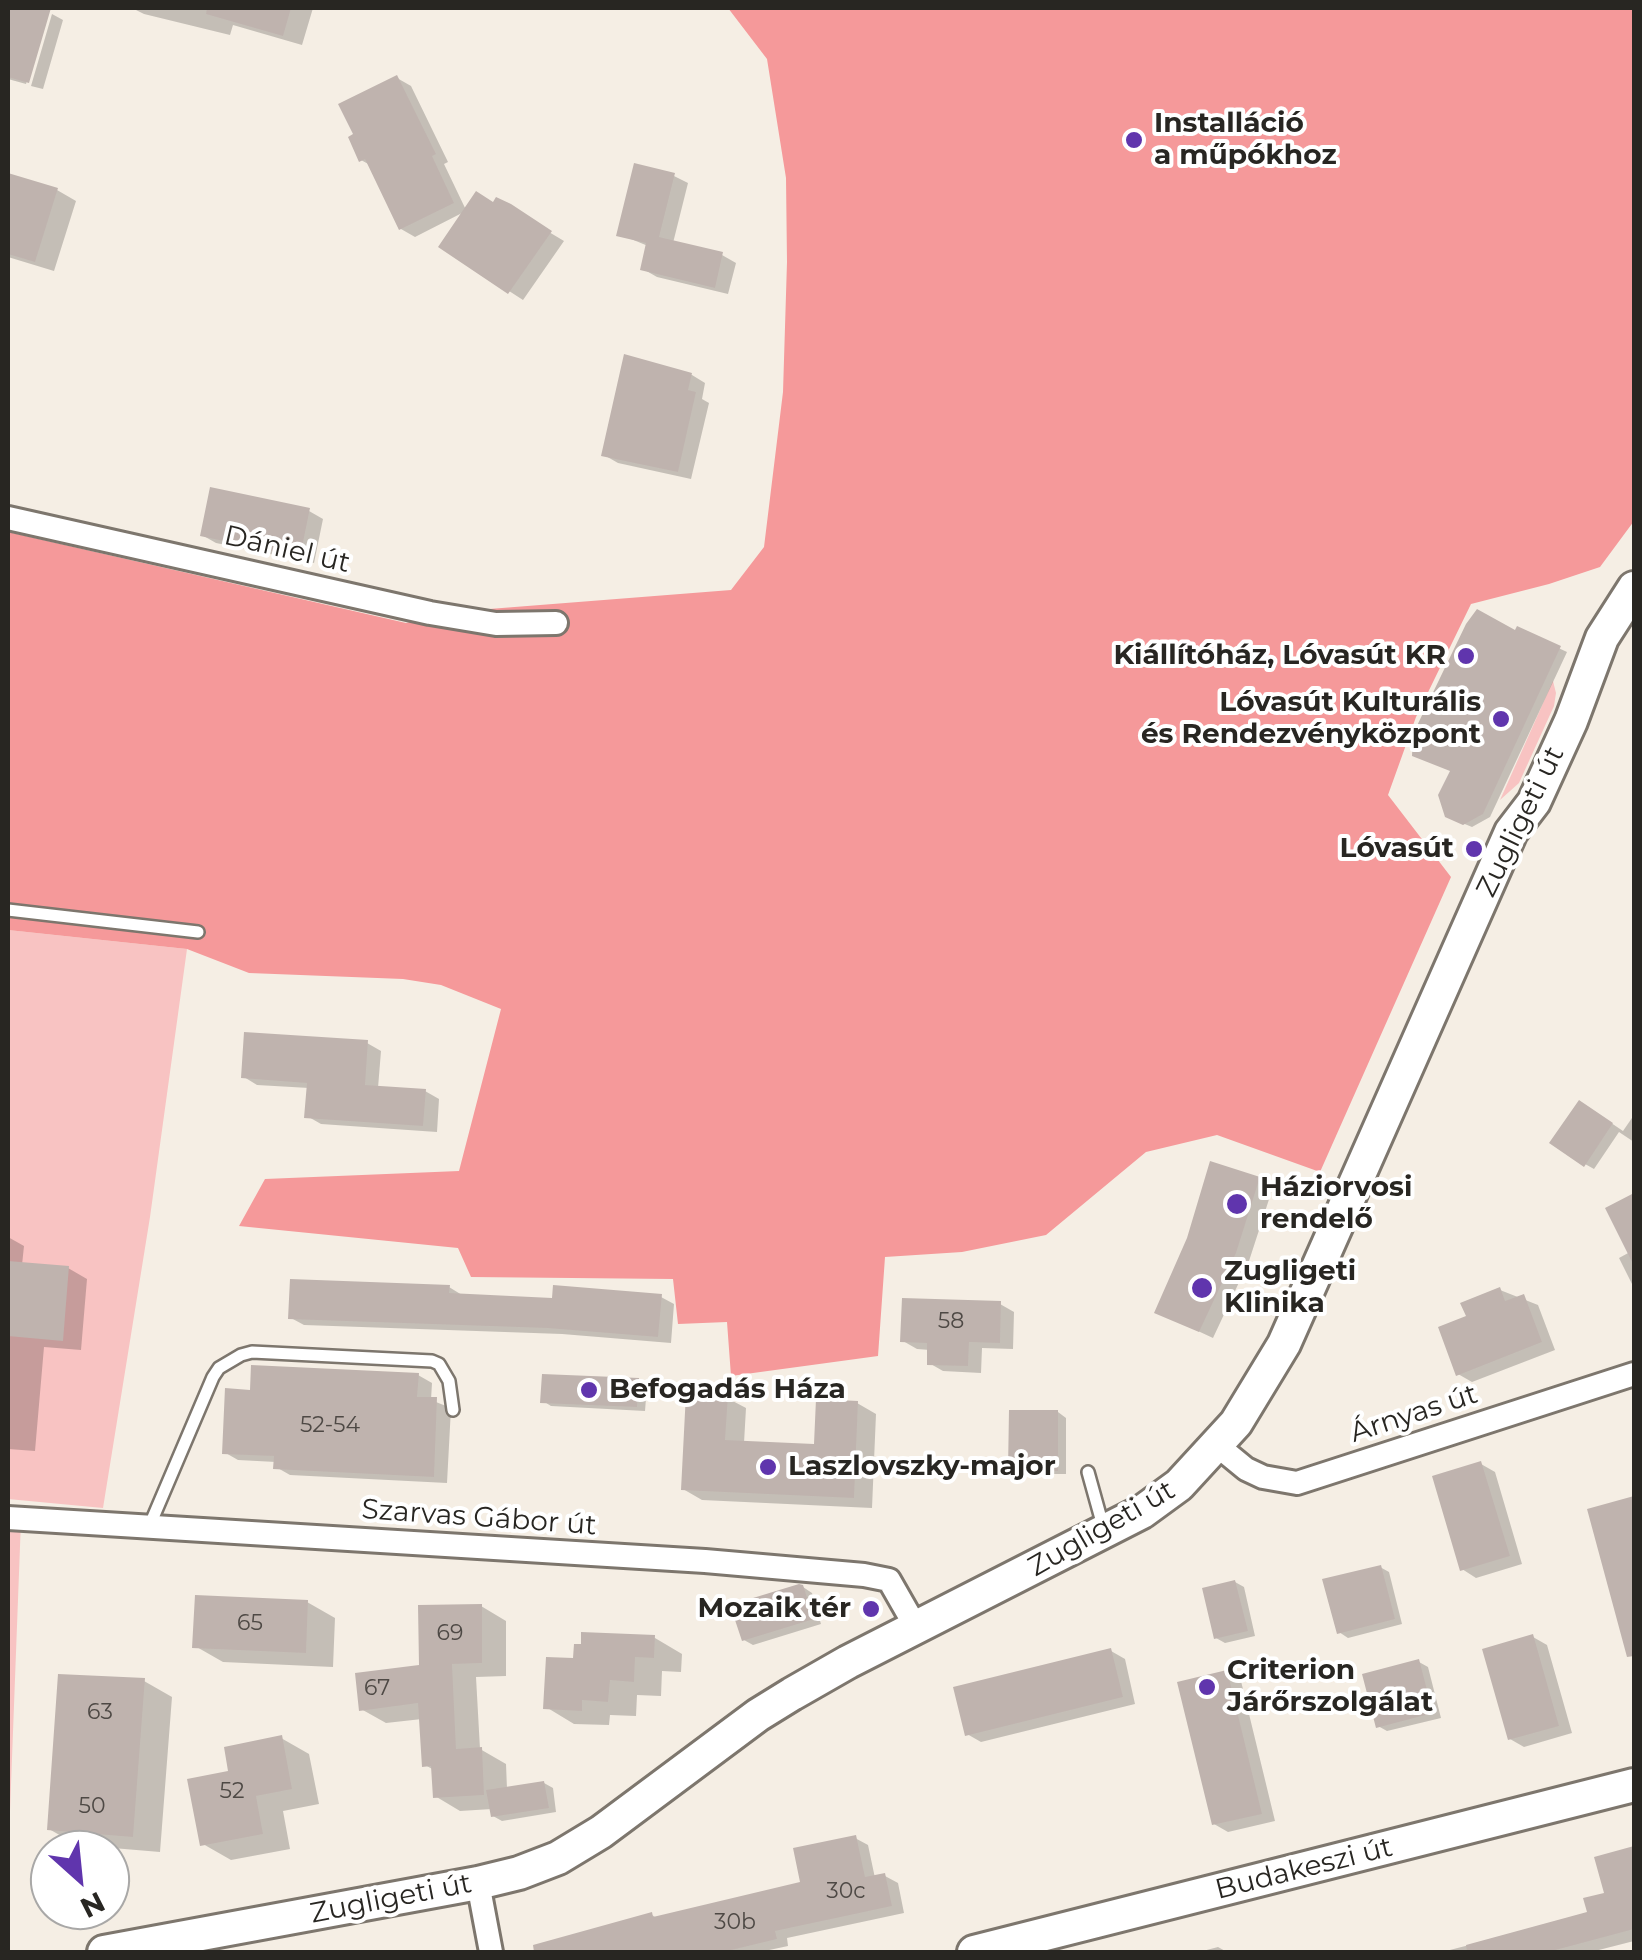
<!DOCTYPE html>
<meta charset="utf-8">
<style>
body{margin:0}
#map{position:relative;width:1642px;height:1960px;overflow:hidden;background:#f5eee4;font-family:Montserrat,sans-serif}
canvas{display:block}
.frame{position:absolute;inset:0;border:10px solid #282622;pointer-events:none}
.north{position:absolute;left:30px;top:1830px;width:100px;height:100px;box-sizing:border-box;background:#fff;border:2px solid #a9a8a7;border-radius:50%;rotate:153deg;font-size:28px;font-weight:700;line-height:40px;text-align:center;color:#282622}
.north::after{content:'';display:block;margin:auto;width:35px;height:45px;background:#6035ad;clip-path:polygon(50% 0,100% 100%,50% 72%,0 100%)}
</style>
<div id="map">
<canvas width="1642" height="1960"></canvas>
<div class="frame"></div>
<div class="north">N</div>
</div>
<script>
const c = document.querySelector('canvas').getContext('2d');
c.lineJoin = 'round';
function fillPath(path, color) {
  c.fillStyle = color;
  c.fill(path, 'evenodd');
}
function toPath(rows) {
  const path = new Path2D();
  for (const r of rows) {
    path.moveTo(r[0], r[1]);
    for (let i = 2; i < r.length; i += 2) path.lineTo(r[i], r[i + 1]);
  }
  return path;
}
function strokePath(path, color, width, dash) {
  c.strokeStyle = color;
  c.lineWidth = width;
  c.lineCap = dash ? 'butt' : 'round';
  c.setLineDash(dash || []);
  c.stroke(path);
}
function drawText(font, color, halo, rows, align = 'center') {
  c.font = font + ' Montserrat,sans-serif';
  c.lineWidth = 8;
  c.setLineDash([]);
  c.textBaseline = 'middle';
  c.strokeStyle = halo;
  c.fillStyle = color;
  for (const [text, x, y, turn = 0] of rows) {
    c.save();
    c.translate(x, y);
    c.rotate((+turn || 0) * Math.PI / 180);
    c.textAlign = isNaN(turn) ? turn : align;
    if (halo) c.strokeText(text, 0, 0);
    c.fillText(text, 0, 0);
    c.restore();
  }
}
fillPath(toPath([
 [1553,681,1556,693,1554,706,1519,783,1500,800],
 [8,930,187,949,150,1217,103,1508,8,1499],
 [8,1518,21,1520,8,1864]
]), '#f8c3c2');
fillPath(toPath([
 [728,8,1634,8,1634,521,1600,567,1549,584,1471,604,1416,717,1388,795,1451,877,1320,1172,1217,1135,1146,1152,1046,1235,962,1252,885,1257,878,1356,731,1376,727,1322,678,1324,673,1279,471,1277,458,1248,239,1226,265,1179,459,1171,501,1009,441,985,403,979,249,973,187,949,8,930,8,532,406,623,451,612,731,590,764,547,783,392,787,262,786,178,767,59]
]), '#f5999a');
fillPath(toPath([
 [8,8,34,8,47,12,26,84,8,79],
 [132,8,313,8,302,45,233,25,230,35,144,14],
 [52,14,63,20,43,89,31,86],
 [397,78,411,86,448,162,444,164,466,210,494,204,497,201,564,241,523,300,441,247,464,212,415,237,401,229,370,165,361,160],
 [8,175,57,190,76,201,54,271,8,257],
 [674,176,688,183,673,243,722,255,736,263,728,294,657,277,643,269,648,246,619,234],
 [626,357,692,375,705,383,702,399,709,403,691,479,618,463,604,455],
 [309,511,323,519,314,563,216,543,202,535],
 [1518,629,1567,652,1490,817,1472,827,1455,820,1452,771],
 [367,1043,381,1051,378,1088,425,1091,439,1099,437,1132,321,1124,307,1116,309,1088,257,1085,244,1077],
 [1589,1108,1623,1131,1634,1115,1634,1142,1619,1132,1594,1169,1585,1164],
 [1259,1179,1273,1187,1249,1261,1213,1338,1157,1312],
 [1634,1195,1634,1288,1619,1258,1630,1252,1608,1209],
 [8,1237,24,1246,22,1265,68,1268,87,1279,81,1350,44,1347,35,1451,8,1449],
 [449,1287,462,1295,555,1300,661,1297,674,1304,671,1343,562,1334,304,1325,291,1318],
 [1500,1290,1538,1305,1555,1350,1472,1382,1458,1374,1469,1318],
 [1000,1304,1014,1312,1013,1349,982,1348,981,1373,943,1371,929,1363,930,1350,917,1349,903,1341],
 [418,1375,432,1383,431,1400,451,1408,447,1483,290,1475,276,1467,276,1462,238,1460,224,1452,252,1392],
 [638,1381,647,1386,645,1411,551,1406,543,1401],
 [727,1398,746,1408,744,1443,816,1447,857,1403,876,1414,872,1508,702,1500,683,1489],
 [1058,1412,1066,1418,1066,1474,1020,1474,1011,1469],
 [1481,1464,1495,1472,1522,1564,1476,1578,1462,1569],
 [1634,1499,1634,1655,1628,1651,1590,1511],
 [1380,1567,1389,1572,1402,1624,1348,1638,1339,1632],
 [1235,1582,1244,1587,1255,1636,1225,1643,1216,1638],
 [803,1587,812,1593,821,1624,753,1645,744,1640],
 [307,1602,335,1618,333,1667,223,1662,195,1646],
 [481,1606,506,1621,506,1676,476,1677,480,1749,506,1764,507,1789,544,1783,553,1788,556,1812,502,1821,493,1816,492,1809,460,1811,435,1796,434,1770,425,1765,422,1719,386,1723,361,1709,421,1667],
 [1533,1637,1547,1645,1572,1733,1524,1747,1510,1739],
 [655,1638,682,1654,681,1672,662,1671,661,1696,637,1695,636,1716,610,1715,609,1725,574,1724,546,1707,575,1661],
 [1111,1651,1125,1659,1135,1704,981,1742,967,1734],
 [1419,1662,1428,1667,1441,1718,1387,1731,1378,1726],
 [1227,1673,1241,1681,1275,1821,1228,1832,1214,1824],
 [144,1681,172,1697,160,1852,77,1845,49,1829],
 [281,1738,309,1754,319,1804,283,1811,290,1849,231,1860,203,1844,231,1773],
 [855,1838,868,1845,875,1878,885,1876,898,1883,904,1913,787,1938,788,1946,760,1952,570,1952,566,1939,652,1915,658,1919,803,1884],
 [1634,1849,1634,1941,1591,1952,1442,1952,1590,1914,1607,1895,1597,1859],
 [1218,1947,1227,1952,1199,1952]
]), '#0003');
fillPath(toPath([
 [8,8,51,8,29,83,8,77],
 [207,8,291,8,283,36,206,14],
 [397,75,436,154,432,156,454,203,399,230,365,159,359,162,348,137,353,134,338,104],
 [634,163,675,173,659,237,723,252,715,288,640,270,646,243,616,236],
 [8,173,58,188,35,262,8,254],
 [476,191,493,202,496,197,511,204,552,231,508,294,438,247],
 [624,354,692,373,688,390,696,392,678,472,601,456],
 [210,487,310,508,300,557,200,536],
 [1477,609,1515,630,1517,626,1561,646,1483,814,1463,825,1445,817,1438,795,1450,771,1412,756,1413,734,1466,624],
 [244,1032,368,1040,365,1085,426,1089,423,1126,304,1118,307,1083,241,1078],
 [1579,1100,1613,1123,1584,1167,1549,1143],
 [1210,1161,1260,1177,1236,1253,1199,1332,1154,1313,1187,1238],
 [1634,1193,1634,1266,1605,1208],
 [8,1261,69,1266,63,1341,8,1336],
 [290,1279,450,1285,449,1293,552,1298,553,1285,662,1294,658,1337,547,1328,288,1319],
 [1500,1287,1505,1301,1524,1294,1542,1342,1456,1376,1438,1327,1466,1316,1460,1303],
 [902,1298,1001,1301,1000,1343,969,1342,968,1366,927,1365,927,1343,900,1342],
 [251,1365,419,1373,417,1397,437,1397,434,1477,273,1469,274,1456,222,1454,225,1388,250,1390],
 [542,1374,639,1378,637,1407,540,1403],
 [686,1393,728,1395,725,1440,814,1444,816,1399,858,1401,854,1498,681,1490],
 [1009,1410,1058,1410,1058,1471,1008,1470],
 [1481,1461,1510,1556,1460,1571,1432,1476],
 [1634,1496,1634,1656,1627,1657,1587,1509],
 [1381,1565,1395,1619,1337,1634,1322,1579],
 [1235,1580,1248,1631,1214,1639,1202,1588],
 [799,1584,803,1585,814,1619,742,1641,730,1605],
 [195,1595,308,1600,306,1653,192,1648],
 [482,1604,482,1663,452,1664,456,1749,482,1747,484,1795,433,1798,431,1766,422,1767,418,1703,359,1711,355,1673,419,1665,418,1605],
 [581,1632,655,1635,654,1658,635,1657,634,1682,610,1680,608,1702,582,1700,582,1711,543,1709,546,1657,573,1658,574,1644,581,1644],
 [1533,1634,1559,1726,1508,1740,1482,1649],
 [1111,1648,1123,1697,965,1736,953,1687],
 [1419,1659,1433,1713,1376,1728,1362,1674],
 [1227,1670,1262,1814,1212,1825,1177,1682],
 [58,1674,145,1678,133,1837,47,1830],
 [282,1735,292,1789,256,1796,263,1834,200,1846,187,1779,228,1771,224,1747],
 [544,1781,549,1808,491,1817,486,1790],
 [856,1835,865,1877,885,1873,892,1906,775,1931,777,1939,723,1952,534,1952,533,1945,652,1912,653,1917,800,1882,793,1848],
 [1634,1846,1634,1929,1548,1952,1467,1952,1466,1945,1587,1912,1583,1898,1604,1893,1594,1857]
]), '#bfb3ae');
const lane = toPath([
 [8,910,198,932],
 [1088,1472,1103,1526],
 [149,1527,213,1377,219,1368,241,1355,252,1352,432,1361,439,1364,449,1381,453,1410]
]);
const street = toPath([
 [8,518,430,613,496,624,556,623],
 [1218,1446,1246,1469,1263,1477,1297,1483,1634,1374],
 [8,1518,705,1561,864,1575,889,1580,917,1629],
 [478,1883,491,1952]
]);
const secondary = toPath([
 [104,1952,478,1883,519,1873,558,1858,601,1832,758,1715,792,1694,848,1662,1142,1512,1179,1485,1236,1423,1284,1344,1511,832,1534,802,1571,721,1602,638,1634,588],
 [974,1952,1634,1785]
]);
strokePath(lane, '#7d766d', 16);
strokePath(street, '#7d766d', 28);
strokePath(secondary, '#7d766d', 38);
strokePath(lane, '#fff', 11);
strokePath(street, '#fff', 22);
strokePath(secondary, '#fff', 32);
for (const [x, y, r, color] of [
 [1134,140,10,"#6035ad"],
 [1466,656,10,"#6035ad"],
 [1501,719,10,"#6035ad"],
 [1474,849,10,"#6035ad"],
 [1237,1204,12,"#6035ad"],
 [1202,1288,12,"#6035ad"],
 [589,1390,10,"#6035ad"],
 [768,1467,10,"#6035ad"],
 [871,1609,10,"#6035ad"],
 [1207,1687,10,"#6035ad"]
]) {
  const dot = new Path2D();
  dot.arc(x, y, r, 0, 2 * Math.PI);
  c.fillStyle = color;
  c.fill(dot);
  strokePath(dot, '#fff', 4);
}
drawText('22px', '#4e4945', null, [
 ["58",951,1322],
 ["52-54",330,1426],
 ["65",250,1624],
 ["69",450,1634],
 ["67",377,1689],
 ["63",100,1713],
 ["52",232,1792],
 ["50",92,1807],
 ["30c",846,1892],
 ["30b",735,1923]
]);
drawText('bold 28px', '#282622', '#fff', [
 ["Installáció",1154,124],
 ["a műpókhoz",1154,156],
 ["Kiállítóház, Lóvasút KR",1446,656,"right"],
 ["Lóvasút Kulturális",1481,703,"right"],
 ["és Rendezvényközpont",1481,735,"right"],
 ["Lóvasút",1454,849,"right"],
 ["Háziorvosi",1260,1188],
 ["rendelő",1260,1220],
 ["Zugligeti",1224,1272],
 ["Klinika",1224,1304],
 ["Befogadás Háza",609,1390],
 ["Laszlovszky-major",788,1467],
 ["Mozaik tér",851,1609,"right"],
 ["Criterion",1227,1671],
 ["Járőrszolgálat",1227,1703]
], 'left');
drawText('28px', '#282622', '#fff', [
 ["Dániel út",287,550,13],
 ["Zugligeti út",1521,822,-64],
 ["Árnyas út",1414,1414,-18],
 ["Szarvas Gábor út",479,1518,4],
 ["Zugligeti út",1102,1529,-30],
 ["Budakeszi út",1304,1869,-14],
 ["Zugligeti út",391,1899,-11]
]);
</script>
